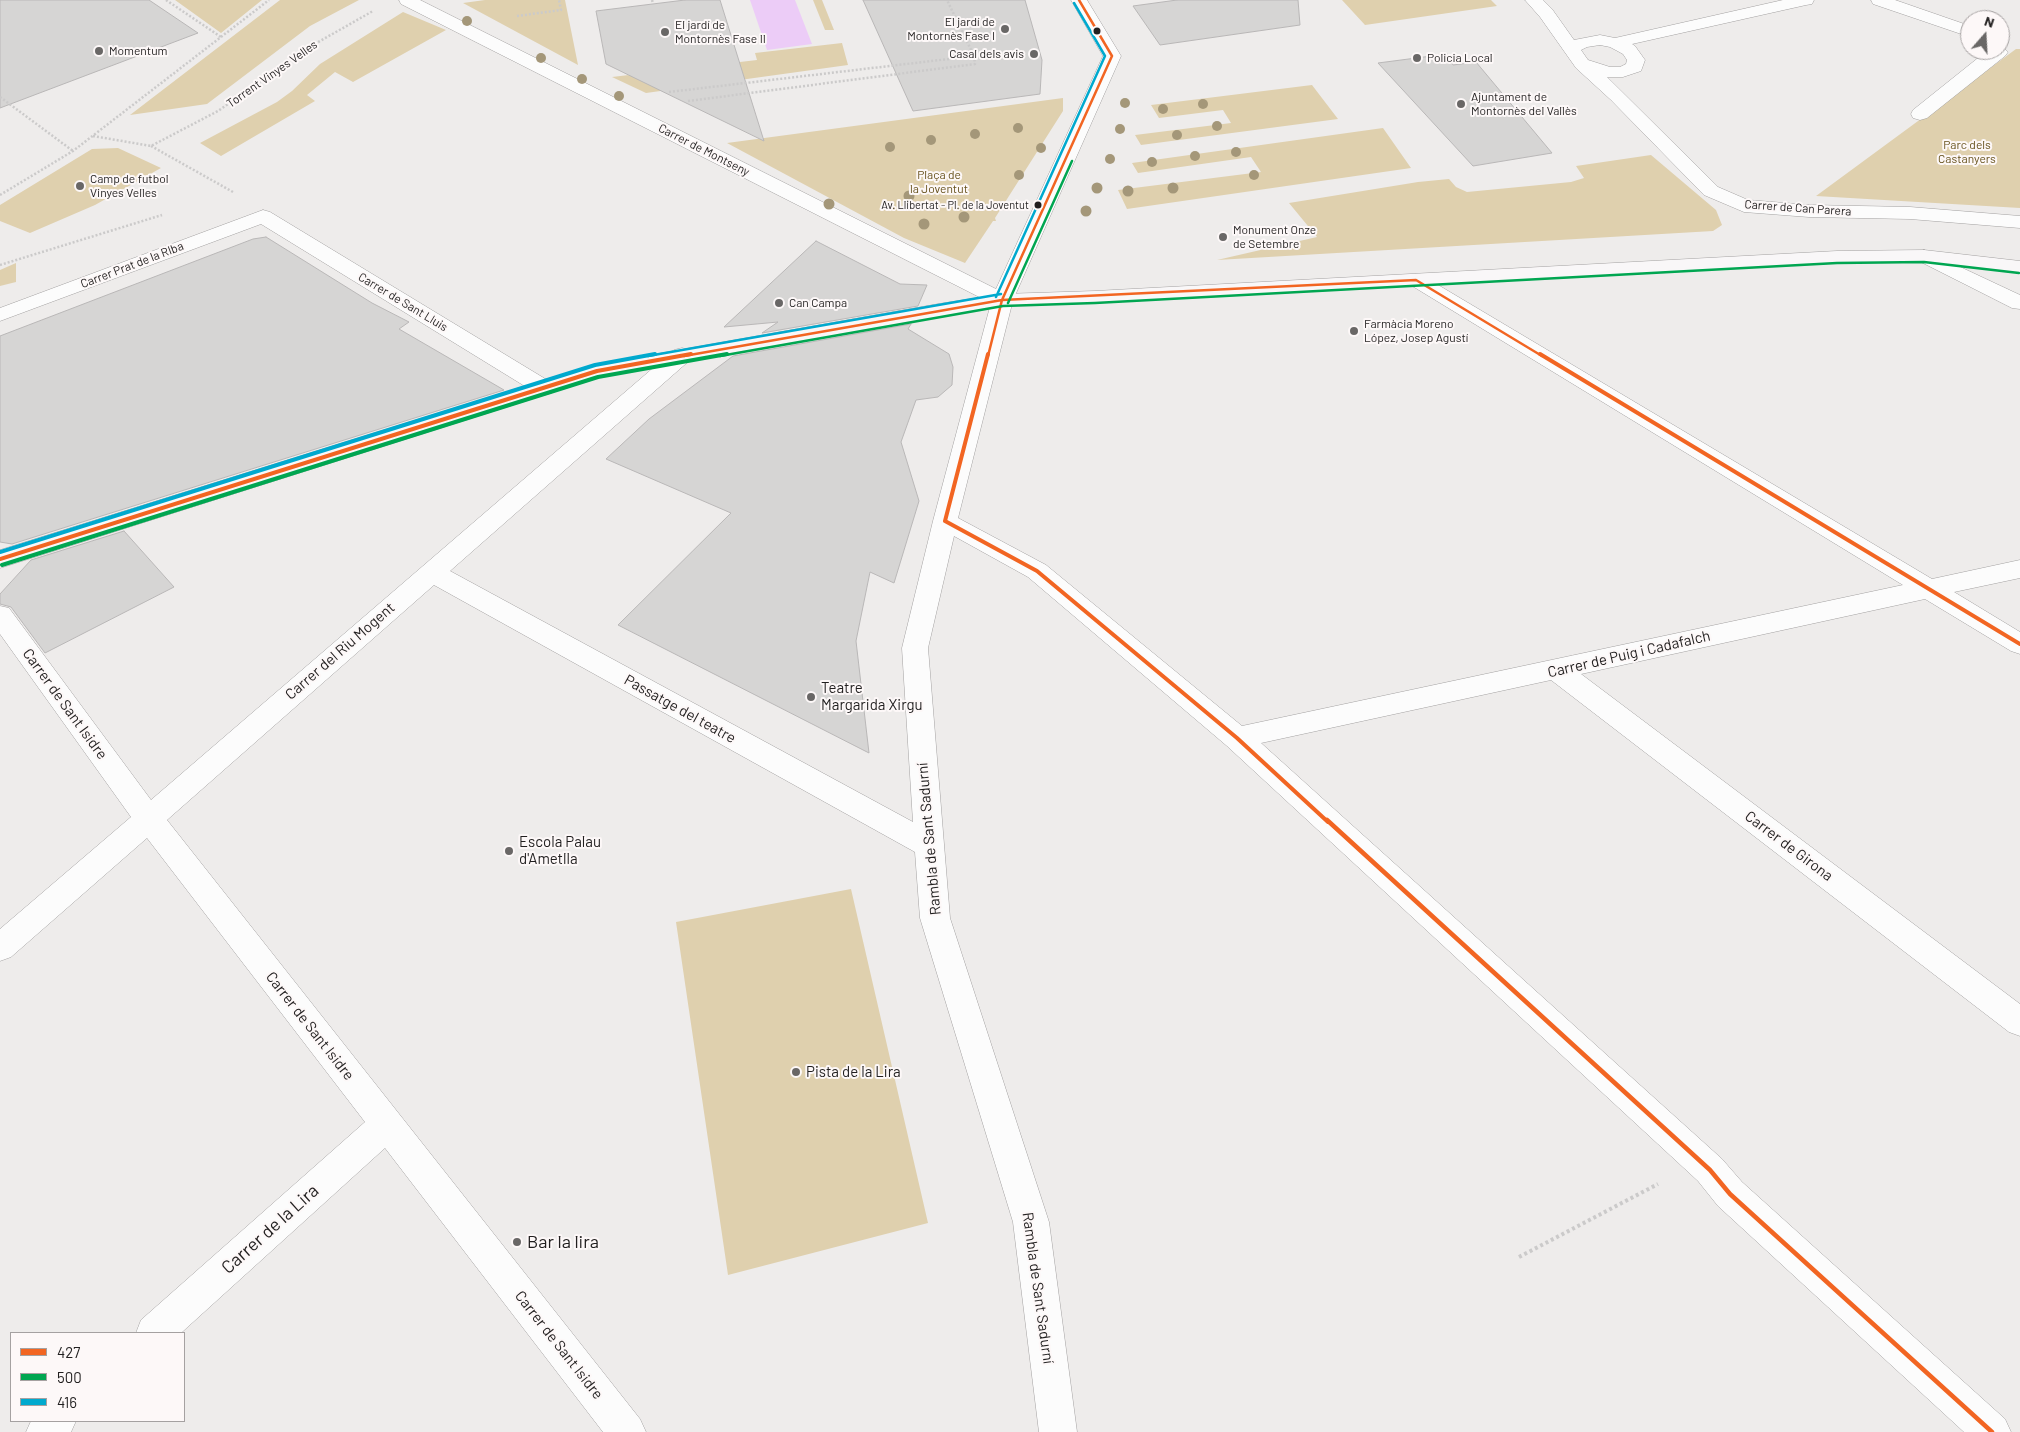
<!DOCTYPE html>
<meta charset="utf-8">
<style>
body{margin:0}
#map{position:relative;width:2020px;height:1432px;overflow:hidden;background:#eeeceb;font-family:Barlow,sans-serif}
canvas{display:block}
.legend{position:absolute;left:10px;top:1332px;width:175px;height:90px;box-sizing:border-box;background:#fdf8f8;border:1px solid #a5a1a1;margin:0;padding:6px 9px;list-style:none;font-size:15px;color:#211f1f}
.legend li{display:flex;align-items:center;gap:10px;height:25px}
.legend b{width:25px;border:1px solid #a5a1a1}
.north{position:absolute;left:1960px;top:10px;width:50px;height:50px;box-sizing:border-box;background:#fdf8f8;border:1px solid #a5a1a1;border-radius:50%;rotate:19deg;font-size:14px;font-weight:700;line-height:20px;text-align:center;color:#211f1f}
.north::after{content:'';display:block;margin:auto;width:18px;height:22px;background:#696766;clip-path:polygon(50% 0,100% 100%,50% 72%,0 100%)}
</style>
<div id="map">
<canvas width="2020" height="1432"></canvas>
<ul class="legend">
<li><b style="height:6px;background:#f26522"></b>427</li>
<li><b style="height:6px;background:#00a651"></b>500</li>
<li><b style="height:6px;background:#00a9ce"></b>416</li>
</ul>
<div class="north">N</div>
</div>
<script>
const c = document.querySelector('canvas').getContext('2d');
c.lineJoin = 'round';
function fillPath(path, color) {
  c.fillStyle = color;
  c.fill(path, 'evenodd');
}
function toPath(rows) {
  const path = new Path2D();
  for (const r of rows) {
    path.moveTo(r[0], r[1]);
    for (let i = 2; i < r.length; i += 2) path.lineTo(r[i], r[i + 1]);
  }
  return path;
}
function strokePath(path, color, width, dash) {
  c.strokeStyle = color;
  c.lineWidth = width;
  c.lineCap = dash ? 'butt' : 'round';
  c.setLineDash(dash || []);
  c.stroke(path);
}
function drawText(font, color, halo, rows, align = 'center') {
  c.font = font + ' Barlow,sans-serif';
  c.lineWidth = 4;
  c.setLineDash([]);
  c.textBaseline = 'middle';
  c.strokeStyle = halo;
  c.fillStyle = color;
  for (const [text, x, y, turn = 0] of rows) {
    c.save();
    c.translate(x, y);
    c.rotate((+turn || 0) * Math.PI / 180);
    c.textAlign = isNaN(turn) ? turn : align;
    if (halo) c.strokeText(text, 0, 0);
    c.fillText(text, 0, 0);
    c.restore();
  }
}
fillPath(toPath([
 [175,0,262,0,221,33],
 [280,0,359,0,310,26,207,104,130,115],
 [485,0,565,0,578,65,463,3],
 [813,0,822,0,834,30,825,30],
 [1342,0,1491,0,1497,6,1365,25],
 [403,12,446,30,353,82,335,72,307,95,315,101,221,156,200,143,277,102,292,91,320,64],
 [842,43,848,65,646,93,612,77,757,60,755,53],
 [2016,49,2020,49,2020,208,1816,196],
 [1312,85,1338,119,1141,145,1135,135,1231,123,1223,110,1159,118,1151,105],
 [1063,98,1063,111,995,218,996,221,993,221,965,263,904,238,727,143],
 [1383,128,1411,168,1127,209,1118,190,1261,172,1251,157,1138,173,1132,163],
 [118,148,161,168,95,205,30,233,0,221,0,205,92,149],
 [1651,155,1716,210,1722,225,1713,231,1217,260,1317,237,1289,203,1418,182,1449,179,1456,187,1467,192,1571,182,1584,178,1576,166],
 [16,263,16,282,0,286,0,270],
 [851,889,928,1223,728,1275,676,922]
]), '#dfd0ae');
fillPath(toPath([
 [750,0,795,0,812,44,767,50]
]), '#ecccf7');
const building = toPath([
 [0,0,149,0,198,33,0,108,0,0],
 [685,0,720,0,764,141,606,64,596,11,685,0],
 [863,0,1025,0,1042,60,1040,94,913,111,863,0],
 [1177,0,1298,0,1300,25,1160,45,1133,6,1177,0],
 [1447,54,1453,65,1476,62,1552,153,1473,166,1378,63,1447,54],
 [266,237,372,303,409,322,399,329,504,390,12,544,0,542,0,336,253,239,266,237],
 [816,241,900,284,927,285,918,306,762,333,778,322,724,327,816,241],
 [911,324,908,329,949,354,953,367,952,385,938,397,916,400,901,442,919,501,894,583,870,572,856,641,869,753,618,625,731,513,606,459,649,419,733,356,911,324],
 [124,531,174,587,45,653,11,607,0,604,0,594,31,560,124,531]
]);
fillPath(building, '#d6d5d4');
strokePath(building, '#b9b7b7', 1);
const street = toPath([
 [399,0,420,0,996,289,1103,56,1071,0,1087,0,1121,56,1013,300,958,518,1046,565,1242,726,1903,585,1409,284,1405,280,1409,276,1416,274,1423,276,1932,579,2020,560,2020,578,1954,592,2020,632,2020,654,2011,651,1925,599,1581,674,2020,1004,2020,1036,2009,1032,1551,680,1261,743,1722,1159,1742,1182,2005,1419,2011,1432,1964,1432,1718,1206,1698,1181,1227,746,1028,577,954,536,928,648,950,918,1049,1222,1077,1432,1039,1432,1013,1222,920,918,915,852,434,585,167,820,640,1419,646,1432,603,1432,385,1148,181,1333,136,1333,141,1320,365,1122,147,838,11,957,0,961,0,929,131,817,0,634,0,606,9,608,151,800,674,350,682,348,690,350,693,355,690,360,450,571,913,822,902,648,933,521,991,303,401,4,399,0],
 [1525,0,1543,0,1552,9,1574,40,1600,35,1615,38,1783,0,1814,0,1812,4,1806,5,1632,44,1635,46,1645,60,1641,71,1623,77,1607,77,1718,187,1748,200,1809,205,1910,207,2020,216,2020,228,1910,219,1809,217,1744,212,1704,195,1611,100,1576,68,1540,17,1525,0],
 [1600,45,1610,47,1623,54,1627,60,1626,64,1620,67,1610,67,1588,60,1581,50,1587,47,1600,45],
 [1871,0,1895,0,1970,26,1970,37,1873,4,1871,0],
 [2000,45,2008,52,2005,56,1927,118,1920,120,1913,118,1911,114,1913,110,1988,50,2000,50,2000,45],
 [263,210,270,212,552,383,555,388,552,393,544,395,536,393,261,224,0,321,0,308,263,210],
 [1924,250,2020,295,2020,309,2012,308,1917,260,1914,256,1917,252,1924,250],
 [31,1421,76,1421,71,1432,26,1432,31,1421]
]);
const secondary = toPath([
 [1924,250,2020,261,2020,273,1924,262,1837,263,1095,303,1002,306,601,377,0,568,0,550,589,366,938,304,1002,294,1095,291,1837,251,1924,250]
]);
strokePath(street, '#a3a1a1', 1);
strokePath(secondary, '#a3a1a1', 1);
strokePath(toPath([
 [166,0,221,37],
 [652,0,653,3],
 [517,16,561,10,559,0],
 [669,92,974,56],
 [0,97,73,151],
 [688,101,975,64,974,56,947,0],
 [93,136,151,146,218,111,313,45,373,11],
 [151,146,233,192],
 [0,195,73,151,269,0],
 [0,265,162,215]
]), '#cbcaca', 2.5, [2, 2]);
strokePath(toPath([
 [1519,1257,1658,1184]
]), '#cbcaca', 4, [3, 3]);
fillPath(street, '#fcfcfc');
fillPath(secondary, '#f9f7f8');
strokePath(toPath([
 [684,356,1002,300,1416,280,1542,356],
 [988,356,1002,300,1112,56,1079,0]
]), '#f26522', 2.5);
strokePath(toPath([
 [988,354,945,521,1037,571,1237,738,1328,822],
 [1540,354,2020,644],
 [0,559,597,371,691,354]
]), '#f26522', 4);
strokePath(toPath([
 [1327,820,1710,1170,1730,1194,1992,1432]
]), '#f26522', 4.5);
strokePath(toPath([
 [1008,303,1072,161],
 [720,356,1003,306,1095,303,1837,263,1924,262,2019,273]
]), '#00a651', 2.5);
strokePath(toPath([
 [2,565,598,377,727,354]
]), '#00a651', 4);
strokePath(toPath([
 [996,297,1105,56,1074,3],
 [648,356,1001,294]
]), '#00a9ce', 2.5);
strokePath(toPath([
 [0,552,595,365,655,354]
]), '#00a9ce', 4);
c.fillStyle = '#a49779';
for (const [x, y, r] of [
 [467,21,5],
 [541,58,5],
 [582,79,5],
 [619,96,5],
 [1125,103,5],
 [1203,104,5],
 [1163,109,5],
 [1217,126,5],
 [1018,128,5],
 [1120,129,5],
 [975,134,5],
 [1177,135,5],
 [931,140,5],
 [890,147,5],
 [1041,148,5],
 [1236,152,5],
 [1195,156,5],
 [1110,159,5],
 [1152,162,5],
 [1019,175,5],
 [1254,175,5],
 [1097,188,5.5],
 [1173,188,5.5],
 [1128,191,5.5],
 [909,196,5.5],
 [829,204,5.5],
 [1086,211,5.5],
 [964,217,5.5],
 [924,224,5.5]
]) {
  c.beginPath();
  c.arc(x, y, r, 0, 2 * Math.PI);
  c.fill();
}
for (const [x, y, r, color] of [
 [1005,29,5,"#696766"],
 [1097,31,4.5,"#211f1f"],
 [665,32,5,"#696766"],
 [99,51,5,"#696766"],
 [1034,54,5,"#696766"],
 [1417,58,5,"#696766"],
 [1461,104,5,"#696766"],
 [80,186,5,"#696766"],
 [1038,205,4.5,"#211f1f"],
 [1223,237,5,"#696766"],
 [779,303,5,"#696766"],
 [1354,331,5,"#696766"],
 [811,697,5,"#696766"],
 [509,851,5,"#696766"],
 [796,1072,5,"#696766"],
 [517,1242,5,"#696766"]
]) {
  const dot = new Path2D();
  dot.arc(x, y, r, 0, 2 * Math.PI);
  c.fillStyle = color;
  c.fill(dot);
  strokePath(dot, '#fdf8f8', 2);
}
drawText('11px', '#211f1f', '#fdf8f8', [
 ["Av. Llibertat - Pl. de la Joventut",1029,205]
], 'right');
drawText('12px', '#211f1f', '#fdf8f8', [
 ["El jardí de",995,22,"right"],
 ["Montornès Fase I",995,36,"right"],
 ["El jardí de",675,25],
 ["Montornès Fase II",675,39],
 ["Momentum",109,51],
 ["Casal dels avis",1024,54,"right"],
 ["Policia Local",1427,58],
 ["Ajuntament de",1471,97],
 ["Montornès del Vallès",1471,111],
 ["Camp de futbol",90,179],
 ["Vinyes Velles",90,193],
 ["Monument Onze",1233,230],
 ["de Setembre",1233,244],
 ["Can Campa",789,303],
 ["Farmàcia Moreno",1364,324],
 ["López, Josep Agustí",1364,338]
], 'left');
drawText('12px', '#211f1f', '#fdf8f8', [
 ["Torrent Vinyes Velles",272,74,-35],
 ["Carrer de Montseny",704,150,27],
 ["Carrer de Can Parera",1798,208,4],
 ["Carrer Prat de la RIba",132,265,-21],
 ["Carrer de Sant Lluis",403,302,31]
]);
drawText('12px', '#67521c', '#fdf8f8', [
 ["Parc dels",1967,145],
 ["Castanyers",1967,159],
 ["Plaça de",939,175],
 ["la Joventut",939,189]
]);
drawText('15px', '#211f1f', '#fdf8f8', [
 ["Carrer del Riu Mogent",340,651,-41],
 ["Carrer de Puig i Cadafalch",1629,654,-13],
 ["Carrer de Sant Isidre",65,704,54],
 ["Passatge del teatre",680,709,29],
 ["Rambla de Sant Sadurní",929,839,-95],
 ["Carrer de Girona",1789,846,37],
 ["Carrer de Sant Isidre",310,1026,52],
 ["Rambla de Sant Sadurní",1038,1288,82],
 ["Carrer de Sant Isidre",559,1345,52]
]);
drawText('15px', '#211f1f', '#fdf8f8', [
 ["Teatre",821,688],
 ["Margarida Xirgu",821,705],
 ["Escola Palau",519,842],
 ["d'Ametlla",519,859],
 ["Pista de la Lira",806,1072]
], 'left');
drawText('18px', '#211f1f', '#fdf8f8', [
 ["Carrer de la Lira",270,1229,-42]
]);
drawText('18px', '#211f1f', '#fdf8f8', [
 ["Bar la lira",527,1242]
], 'left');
</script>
